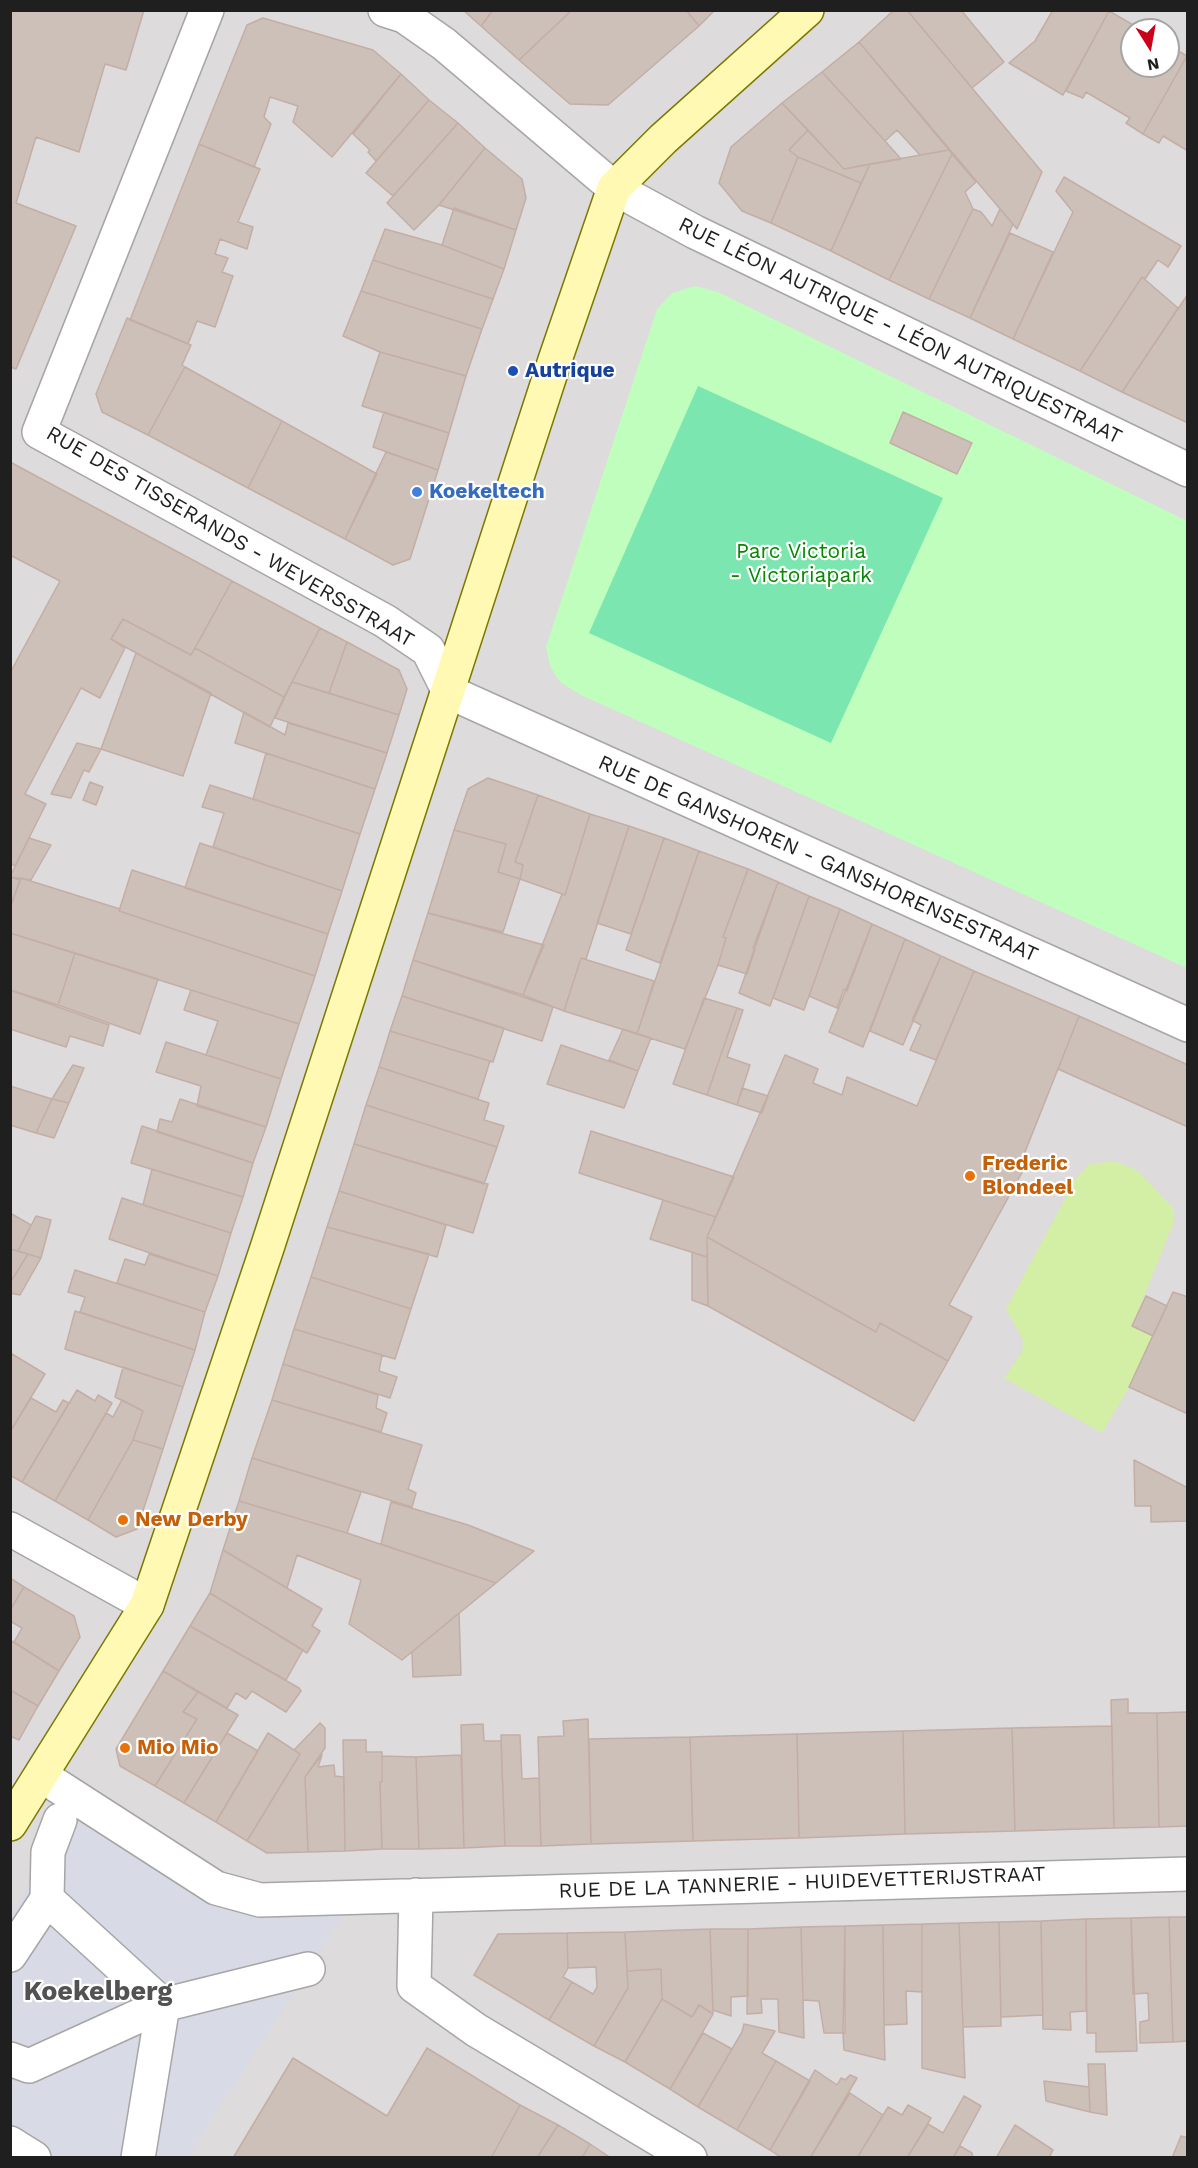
<!DOCTYPE html>
<meta charset="utf-8">
<style>
body{margin:0}
#map{position:relative;width:1198px;height:2168px;overflow:hidden;background:#f0ebe4;font-family:"Work Sans",sans-serif}
canvas{display:block}
.frame{position:absolute;inset:0;border:12px solid #1f1f1f;pointer-events:none}
.north{position:absolute;left:1120px;top:18px;width:60px;height:60px;box-sizing:border-box;background:#fff;border:2px solid #a5a5a5;border-radius:50%;rotate:169deg;font-size:16px;font-weight:700;line-height:24px;text-align:center;color:#1f1f1f}
.north::after{content:'';display:block;margin:auto;width:21px;height:27px;background:#cd0019;clip-path:polygon(50% 0,100% 100%,50% 72%,0 100%)}
</style>
<div id="map">
<canvas width="1198" height="2168"></canvas>
<div class="frame"></div>
<div class="north">N</div>
</div>
<script>
const c = document.querySelector('canvas').getContext('2d');
c.lineJoin = 'round';
function fillPath(path, color) {
  c.fillStyle = color;
  c.fill(path, 'evenodd');
}
function toPath(rows) {
  const path = new Path2D();
  for (const r of rows) {
    path.moveTo(r[0], r[1]);
    for (let i = 2; i < r.length; i += 2) path.lineTo(r[i], r[i + 1]);
  }
  return path;
}
function strokePath(path, color, width, dash) {
  c.strokeStyle = color;
  c.lineWidth = width;
  c.lineCap = dash ? 'butt' : 'round';
  c.setLineDash(dash || []);
  c.stroke(path);
}
function drawText(font, color, halo, rows, align = 'center') {
  c.font = font + ' "Work Sans",sans-serif';
  c.lineWidth = 4.5;
  c.setLineDash([]);
  c.textBaseline = 'middle';
  c.strokeStyle = halo;
  c.fillStyle = color;
  for (const [text, x, y, turn = 0] of rows) {
    c.save();
    c.translate(x, y);
    c.rotate((+turn || 0) * Math.PI / 180);
    c.textAlign = isNaN(turn) ? turn : align;
    if (halo) c.strokeText(text, 0, 0);
    c.fillText(text, 0, 0);
    c.restore();
  }
}
fillPath(toPath([
 [11,11,1187,11,1187,2157,11,2157],
 [1132,30,1168,30,1168,66,1132,66]
]), '#dddbdc');
fillPath(toPath([
 [1114,1161,1138,1171,1174,1209,1173,1224,1132,1326,1153,1336,1129,1387,1102,1433,1004,1378,1022,1352,1023,1340,1006,1309,1076,1178,1090,1164]
]), '#d3efa5');
fillPath(toPath([
 [695,286,718,292,1187,521,1187,968,581,695,560,682,550,666,546,647,657,309,672,293]
]), '#c0febd');
fillPath(toPath([
 [698,386,943,498,831,743,589,633]
]), '#7be6af');
fillPath(toPath([
 [75,1819,202,1898,346,1911,188,2157,11,2158,11,1916,48,1852,30,1841,51,1821]
]), '#d8dae6');
const building = toPath([
 [10,10,144,10,126,70,105,64,79,152,36,137,16,203,76,226,16,369,10,367,10,10],
 [463,10,493,10,481,26,463,10],
 [493,10,572,10,519,60,481,26,493,10],
 [572,10,686,10,699,26,608,105,570,104,519,60,572,10],
 [686,10,715,10,699,26,686,10],
 [894,10,907,10,1042,172,1017,229,859,42,894,10],
 [907,10,961,10,1004,62,972,88,907,10],
 [1053,10,1109,11,1063,95,1009,63,1035,41,1053,10],
 [1109,11,1142,30,1132,30,1132,66,1168,66,1168,45,1187,56,1143,134,1126,123,1130,118,1086,92,1083,98,1066,91,1109,11],
 [263,18,373,50,401,74,332,157,293,122,298,106,270,97,264,117,271,124,254,167,199,144,247,25,263,18],
 [859,42,949,150,920,155,897,130,885,141,822,72,859,42],
 [1187,56,1188,56,1188,151,1163,136,1159,143,1143,134,1187,56],
 [822,72,885,141,901,159,844,169,782,103,822,72],
 [401,74,429,100,376,161,368,152,370,150,353,134,401,74],
 [429,100,458,123,393,196,366,173,429,100],
 [782,103,808,130,789,150,798,157,771,223,742,211,719,183,731,147,782,103],
 [458,123,485,148,439,205,414,230,387,203,458,123],
 [808,130,844,169,870,164,861,183,798,157,789,150,808,130],
 [199,144,260,169,238,222,253,227,247,249,220,239,215,254,228,258,222,272,233,276,215,327,197,321,188,344,130,320,199,144],
 [485,148,522,179,526,198,516,230,439,205,485,148],
 [949,150,952,154,889,280,831,251,870,164,949,150],
 [952,154,976,182,965,192,973,209,929,299,889,280,952,154],
 [798,157,861,183,831,251,771,223,798,157],
 [1064,177,1181,246,1168,267,1158,260,1145,279,1142,277,1080,371,1013,339,1073,212,1056,191,1064,177],
 [454,208,516,230,504,269,442,245,454,208],
 [973,209,981,212,992,226,1000,209,1013,224,970,318,929,299,973,209],
 [385,229,442,245,504,269,493,299,373,260,385,229],
 [1010,233,1053,252,1013,339,970,318,1010,233],
 [373,260,493,299,482,329,361,291,373,260],
 [1142,277,1178,308,1122,392,1080,371,1142,277],
 [361,291,482,329,466,376,380,352,343,336,361,291],
 [1188,294,1188,423,1122,392,1188,294],
 [127,318,191,345,182,365,185,367,148,435,102,412,96,394,127,318],
 [380,352,466,376,449,433,362,406,380,352],
 [185,367,282,421,248,488,148,435,185,367],
 [384,412,449,433,438,470,373,447,384,412],
 [903,412,972,443,957,474,890,443,903,412],
 [282,421,377,474,345,539,248,488,282,421],
 [386,452,438,470,410,559,393,565,345,539,386,452],
 [10,462,232,581,191,655,123,619,111,639,125,648,100,698,81,688,25,794,46,804,15,866,10,863,10,673,60,581,10,555,10,462],
 [232,581,320,628,284,697,195,648,232,581],
 [123,619,191,655,195,648,284,697,270,727,111,639,123,619],
 [320,628,347,642,329,693,292,682,320,628],
 [347,642,399,670,407,689,399,715,329,693,347,642],
 [136,653,211,693,183,776,101,749,136,653],
 [292,682,399,715,387,753,275,718,292,682],
 [244,712,285,735,288,723,387,753,375,789,235,743,244,712],
 [77,743,101,749,89,772,84,770,71,798,51,794,77,743],
 [266,753,375,789,360,834,253,799,266,753],
 [488,778,538,795,515,862,523,865,520,879,498,872,506,844,454,830,468,789,488,778],
 [90,782,103,787,96,805,83,800,90,782],
 [210,785,360,834,342,891,213,847,224,813,202,807,210,785],
 [538,795,590,814,565,895,520,879,523,865,515,862,538,795],
 [590,814,629,826,586,959,581,958,564,1011,523,995,562,894,565,895,590,814],
 [629,826,664,838,631,934,597,923,629,826],
 [454,830,506,844,498,872,520,879,503,932,428,913,454,830],
 [29,838,51,845,31,880,10,877,29,838],
 [664,838,699,851,660,963,626,950,664,838],
 [200,843,342,891,328,934,185,888,200,843],
 [699,851,748,869,723,937,726,938,718,965,685,1049,637,1034,699,851],
 [748,869,778,882,753,948,755,949,747,974,718,965,726,938,723,937,748,869],
 [132,870,328,934,315,976,119,911,132,870],
 [10,877,20,880,10,908,10,877],
 [21,878,120,909,119,911,315,976,299,1024,10,933,10,908,21,878],
 [778,882,809,896,770,1006,739,993,778,882],
 [809,896,840,909,804,1010,773,998,809,896],
 [840,909,872,924,847,991,844,989,837,1008,809,996,840,909],
 [428,913,544,945,523,995,413,960,428,913],
 [872,924,905,939,863,1047,829,1032,872,924],
 [10,933,75,953,58,1005,10,990,10,933],
 [905,939,941,956,903,1045,870,1031,905,939],
 [75,953,158,979,140,1034,58,1005,75,953],
 [941,956,974,971,936,1060,910,1050,921,1025,912,1020,941,956],
 [581,958,654,981,637,1034,564,1011,581,958],
 [413,960,553,1007,542,1041,402,996,413,960],
 [974,971,1079,1016,1019,1167,1024,1169,949,1305,972,1317,948,1361,880,1323,876,1332,707,1237,785,1055,818,1069,813,1083,842,1095,847,1077,917,1106,974,971],
 [10,990,109,1025,103,1046,70,1036,66,1047,10,1029,10,990],
 [191,990,299,1024,281,1079,206,1055,218,1021,184,1010,191,990],
 [402,996,504,1028,493,1062,390,1031,402,996],
 [704,998,737,1008,707,1095,673,1084,704,998],
 [737,1008,743,1010,727,1057,750,1065,737,1105,707,1095,737,1008],
 [1079,1016,1188,1065,1188,1127,1058,1069,1079,1016],
 [623,1029,651,1038,638,1071,609,1060,623,1029],
 [390,1031,490,1061,478,1099,379,1067,390,1031],
 [166,1042,281,1079,266,1127,197,1106,201,1086,156,1072,166,1042],
 [561,1045,638,1071,624,1108,547,1084,561,1045],
 [73,1065,84,1068,69,1103,52,1099,73,1065],
 [379,1067,489,1103,484,1120,504,1126,497,1147,366,1105,379,1067],
 [10,1086,52,1099,36,1133,10,1125,10,1086],
 [742,1088,768,1096,762,1113,737,1105,742,1088],
 [52,1099,69,1103,54,1138,36,1133,52,1099],
 [180,1099,266,1127,253,1163,157,1132,160,1119,172,1122,180,1099],
 [366,1105,497,1147,484,1184,354,1144,366,1105],
 [142,1126,253,1163,243,1197,131,1163,142,1126],
 [591,1131,734,1177,716,1217,579,1173,591,1131],
 [354,1144,488,1184,473,1233,339,1191,354,1144],
 [152,1169,243,1197,231,1233,143,1205,152,1169],
 [339,1191,446,1225,437,1257,327,1227,339,1191],
 [122,1198,231,1233,218,1276,109,1239,122,1198],
 [663,1200,716,1217,707,1237,707,1257,650,1239,663,1200],
 [10,1213,31,1225,18,1251,10,1249,10,1213],
 [36,1216,51,1220,41,1258,18,1251,36,1216],
 [327,1227,429,1254,411,1309,311,1277,327,1227],
 [707,1237,876,1332,880,1323,948,1361,914,1421,708,1306,707,1237],
 [10,1249,28,1254,10,1283,10,1249],
 [692,1252,707,1257,708,1306,692,1300,692,1252],
 [28,1254,41,1258,20,1295,10,1293,10,1283,28,1254],
 [149,1254,218,1276,205,1312,117,1283,125,1259,145,1265,149,1254],
 [75,1270,205,1312,195,1350,80,1312,85,1297,68,1292,75,1270],
 [311,1277,411,1309,395,1359,294,1329,311,1277],
 [1173,1292,1188,1297,1188,1414,1129,1387,1173,1292],
 [1146,1296,1167,1306,1153,1336,1132,1326,1146,1296],
 [75,1311,195,1350,183,1387,65,1349,75,1311],
 [294,1329,382,1355,379,1371,397,1377,390,1398,283,1364,294,1329],
 [12,1354,45,1374,10,1432,10,1358,12,1354],
 [283,1364,378,1395,376,1408,387,1413,381,1432,272,1400,283,1364],
 [123,1367,183,1387,163,1449,133,1440,143,1411,115,1397,123,1367],
 [77,1390,95,1401,98,1395,112,1403,55,1501,22,1482,77,1390],
 [31,1398,56,1412,63,1400,69,1403,22,1482,10,1475,10,1432,31,1398],
 [122,1400,143,1411,133,1440,88,1520,55,1501,106,1413,113,1417,122,1400],
 [272,1400,422,1445,408,1489,416,1493,412,1507,252,1458,272,1400],
 [133,1440,163,1449,137,1529,116,1537,88,1520,133,1440],
 [252,1458,361,1492,347,1533,239,1501,252,1458],
 [1134,1460,1188,1488,1188,1521,1151,1522,1151,1506,1135,1506,1134,1460],
 [239,1501,347,1533,496,1583,402,1660,349,1624,361,1580,297,1555,287,1588,223,1550,239,1501],
 [391,1502,468,1525,534,1551,496,1583,381,1544,391,1502],
 [223,1550,322,1609,312,1626,320,1631,307,1653,210,1593,223,1550],
 [10,1578,24,1587,10,1610,10,1578],
 [24,1587,74,1616,80,1637,59,1671,14,1642,22,1628,10,1621,10,1610,24,1587],
 [210,1593,303,1650,286,1680,190,1626,210,1593],
 [459,1613,461,1675,413,1677,412,1652,459,1613],
 [190,1626,299,1688,301,1691,286,1712,252,1691,246,1699,236,1693,227,1708,163,1671,190,1626],
 [10,1640,59,1671,38,1706,10,1690,10,1640],
 [163,1671,198,1692,183,1712,197,1719,155,1786,120,1766,116,1749,163,1671],
 [10,1690,38,1706,19,1740,10,1736,10,1690],
 [198,1692,238,1715,184,1803,155,1786,197,1719,183,1712,198,1692],
 [1128,1699,1128,1713,1157,1713,1159,1827,1114,1828,1111,1700,1128,1699],
 [1188,1712,1188,1826,1159,1827,1157,1713,1188,1712],
 [588,1719,591,1844,541,1846,538,1737,564,1736,563,1721,588,1719],
 [320,1723,325,1728,325,1748,305,1777,308,1852,267,1853,247,1841,300,1754,294,1750,320,1723],
 [483,1724,484,1741,501,1741,505,1846,464,1848,461,1725,483,1724],
 [1112,1726,1114,1828,1015,1831,1012,1728,1112,1726],
 [1012,1728,1015,1831,905,1834,903,1731,1012,1728],
 [903,1731,905,1834,799,1838,797,1734,903,1731],
 [227,1733,258,1751,216,1822,184,1803,227,1733],
 [268,1733,300,1754,247,1841,216,1822,268,1733],
 [797,1734,799,1838,693,1841,690,1737,797,1734],
 [501,1735,520,1735,522,1779,539,1778,541,1846,505,1846,501,1735],
 [690,1737,693,1841,591,1844,589,1739,690,1737],
 [343,1740,366,1740,366,1752,382,1752,382,1782,380,1782,382,1849,345,1851,343,1740],
 [322,1755,318,1767,334,1765,335,1776,344,1777,345,1851,308,1852,305,1777,322,1755],
 [461,1755,464,1848,419,1849,416,1757,461,1755],
 [382,1756,416,1757,419,1849,382,1849,380,1782,382,1782,382,1756],
 [1169,1917,1173,2042,1140,2043,1140,2022,1149,2020,1148,1993,1133,1994,1131,1918,1169,1917],
 [1169,1917,1188,1917,1188,2041,1173,2042,1169,1917],
 [1131,1918,1137,2051,1096,2052,1096,2033,1087,2033,1086,1919,1131,1918],
 [1086,1919,1086,2011,1070,2012,1071,2030,1043,2029,1041,1921,1086,1919],
 [1041,1921,1043,2015,1001,2017,999,1922,1041,1921],
 [999,1922,1001,2026,963,2027,959,1923,999,1922],
 [959,1923,963,2027,965,2078,922,2068,922,1924,959,1923],
 [922,1924,922,1992,906,1991,907,2024,884,2025,883,1925,922,1924],
 [883,1925,884,2025,885,2060,844,2050,843,2034,845,1926,883,1925],
 [845,1926,845,2033,824,2033,819,2001,803,2000,801,1927,845,1926],
 [801,1927,803,2000,804,2038,779,2032,778,1999,761,1999,762,2013,747,2014,748,1929,801,1927],
 [710,1929,713,2014,699,2005,692,2017,662,1999,661,1969,627,1971,625,1932,710,1929],
 [710,1929,748,1929,748,1996,731,1997,731,2016,713,2010,710,1929],
 [625,1932,628,1988,594,2046,549,2020,572,1982,593,1994,597,1987,596,1967,568,1968,567,1933,625,1932],
 [567,1933,568,1968,563,1977,572,1982,549,2020,474,1975,498,1934,567,1933],
 [661,1969,662,1999,625,2062,594,2046,628,1988,627,1971,661,1969],
 [662,1999,692,2017,699,2005,713,2014,670,2089,625,2062,662,1999],
 [744,2024,775,2031,762,2053,776,2061,737,2130,698,2107,742,2032,744,2024],
 [703,2033,732,2049,698,2107,670,2089,703,2033],
 [427,2048,520,2105,491,2158,233,2158,293,2058,387,2116,427,2048],
 [776,2061,810,2081,770,2150,737,2130,776,2061],
 [1088,2064,1105,2064,1107,2115,1090,2112,1088,2064],
 [815,2070,837,2085,841,2078,845,2080,850,2075,857,2078,810,2158,782,2158,770,2150,815,2070],
 [1044,2081,1089,2087,1090,2112,1046,2101,1044,2081],
 [850,2093,883,2115,857,2158,810,2158,850,2093],
 [964,2096,981,2106,953,2158,907,2158,928,2124,943,2133,964,2096],
 [520,2105,558,2125,537,2158,491,2158,520,2105],
 [908,2105,931,2118,907,2158,857,2158,888,2107,902,2115,908,2105],
 [558,2125,590,2144,582,2158,537,2158,558,2125],
 [1015,2125,1053,2150,1049,2158,996,2158,1015,2125],
 [1181,2136,1188,2138,1188,2158,1172,2158,1181,2136],
 [590,2144,611,2158,582,2158,590,2144],
 [960,2146,972,2153,973,2158,953,2158,960,2146]
]);
fillPath(building, '#cdc0b9');
strokePath(building, '#c3aea5', 1.5);
const street = toPath([
 [207,10,39,432,385,621,428,650,449,692,1188,1025],
 [385,10,404,16,444,44,614,188,695,232,1188,470],
 [10,1529,147,1605],
 [42,1776,216,1888,260,1900,1188,1874],
 [60,1820,48,1852,47,1899,163,2005,138,2158],
 [416,1895,414,1986,476,2030,690,2158],
 [10,1955,47,1899],
 [10,2059,29,2066,163,2005,308,1969],
 [10,2143,34,2158]
]);
const secondary = toPath([
 [10,1824,147,1605,267,1248,555,360,614,188,663,139,807,10]
]);
strokePath(street, '#a6a6a6', 36);
strokePath(secondary, '#7b7900', 36);
strokePath(street, '#fff', 33);
strokePath(secondary, '#fff9b3', 33);
for (const [x, y, r, color] of [
 [513,371,6,"#1a4fb4"],
 [417,492,6,"#3f7fe0"],
 [970,1176,6,"#e8710a"],
 [123,1520,6,"#e8710a"],
 [125,1748,6,"#e8710a"]
]) {
  const dot = new Path2D();
  dot.arc(x, y, r, 0, 2 * Math.PI);
  c.fillStyle = color;
  c.fill(dot);
  strokePath(dot, '#fff', 2);
}
drawText('21px', '#1f1f1f', '#fff', [
 ["RUE LÉON AUTRIQUE - LÉON AUTRIQUESTRAAT",900,331,26],
 ["RUE DES TISSERANDS - WEVERSSTRAAT",230,537,30],
 ["RUE DE GANSHOREN - GANSHORENSESTRAAT",818,859,24],
 ["RUE DE LA TANNERIE - HUIDEVETTERIJSTRAAT",802,1883,-2]
]);
drawText('bold 21px', '#164399', '#fff', [
 ["Autrique",525,371]
], 'left');
drawText('bold 21px', '#366cbe', '#fff', [
 ["Koekeltech",429,492]
], 'left');
drawText('21px', '#078702', '#fff', [
 ["Parc Victoria",801,552],
 ["- Victoriapark",801,576]
]);
drawText('bold 21px', '#c56008', '#fff', [
 ["Frederic",982,1164],
 ["Blondeel",982,1188],
 ["New Derby",135,1520],
 ["Mio Mio",137,1748]
], 'left');
drawText('bold 27px', '#525252', '#fff', [
 ["Koekelberg",98,1992]
]);
</script>
